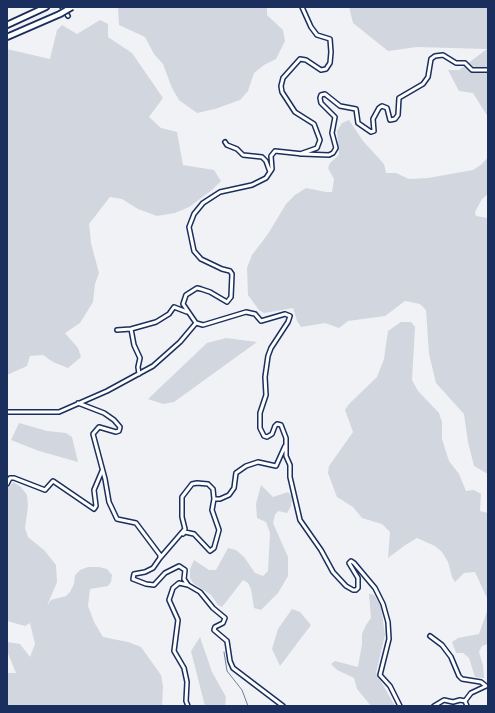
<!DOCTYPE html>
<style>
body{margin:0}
#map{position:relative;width:495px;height:713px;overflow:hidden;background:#f1f2f5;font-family:"Gochi Hand",sans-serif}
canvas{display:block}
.frame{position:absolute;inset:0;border:8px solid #1b2f5e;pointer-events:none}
</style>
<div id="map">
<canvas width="495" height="713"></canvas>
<div class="frame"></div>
</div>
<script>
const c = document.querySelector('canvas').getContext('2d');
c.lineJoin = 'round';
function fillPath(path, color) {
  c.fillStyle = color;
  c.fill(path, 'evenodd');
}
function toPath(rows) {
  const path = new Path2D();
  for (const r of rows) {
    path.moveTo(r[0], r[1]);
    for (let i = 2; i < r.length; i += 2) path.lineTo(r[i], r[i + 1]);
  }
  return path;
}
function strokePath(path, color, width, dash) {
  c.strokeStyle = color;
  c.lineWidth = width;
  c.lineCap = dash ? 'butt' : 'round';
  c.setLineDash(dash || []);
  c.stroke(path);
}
fillPath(toPath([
 [118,7,267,7,267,15,283,30,285,41,276,59,264,65,254,73,248,91,240,100,215,109,197,113,179,100,172,88,163,64,154,54,145,37,119,25],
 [349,7,488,7,488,117,473,93,459,91,448,70,459,70,487,49,417,47,388,51,353,23],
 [100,20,108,24,108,37,132,53,163,98,149,117,161,128,177,132,183,165,214,170,221,181,212,190,189,207,175,213,157,216,138,209,122,199,110,197,89,224,91,243,99,273,95,284,93,302,80,323,65,333,78,348,81,357,68,368,53,362,43,355,30,356,27,366,7,375,7,49,50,59,57,30,62,25,77,34],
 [349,120,363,141,384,164,386,173,396,173,409,179,428,178,473,170,482,164,488,157,488,194,482,199,475,212,476,216,488,218,488,474,474,466,468,442,464,414,436,383,429,354,426,310,420,304,405,301,385,316,348,321,339,328,325,323,301,327,297,321,293,308,264,313,259,310,248,295,247,268,252,255,268,234,286,204,295,195,306,188,326,192,332,192,334,179,328,168,330,163,339,155,337,131,342,123],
 [401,322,411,322,415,327,412,380,418,391,439,413,442,422,442,439,449,461,459,474,466,491,474,490,481,494,480,511,488,513,488,644,482,646,479,652,483,665,484,678,475,677,469,658,463,653,456,653,452,642,458,638,479,634,487,611,487,598,475,572,464,573,455,582,452,577,448,562,442,552,435,546,417,538,404,546,388,558,390,532,382,524,362,518,353,507,337,497,328,473,329,466,353,432,345,410,349,404,377,377,384,359,388,331],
 [226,338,257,342,174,402,163,404,148,399,207,343],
 [19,423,47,431,66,433,72,437,78,462,39,451,11,440],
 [13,482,21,487,27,495,28,506,25,528,28,537,45,551,56,565,57,582,47,606,51,600,66,596,70,592,74,584,75,575,80,570,88,567,99,567,107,569,112,575,111,582,108,586,90,589,88,606,94,622,103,637,128,642,141,647,161,675,163,686,162,706,7,706,7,673,16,673,7,651,7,642,20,644,30,657,35,644,30,623,25,626,7,621,8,555,7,489],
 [261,485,273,497,288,492,292,497,291,506,287,513,278,511,275,515,273,523,288,557,288,576,278,593,261,610,254,608,251,589,248,583,243,580,222,607,218,605,211,595,193,583,190,578,190,569,194,560,209,570,216,570,228,548,236,550,244,557,255,573,263,576,268,571,270,533,266,522,257,518,256,504],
 [369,594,372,594,375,596,381,607,385,635,376,673,395,706,371,706,357,689,354,678,337,670,331,664,335,661,358,667,362,644,362,634,366,625,371,618],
 [292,609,300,612,311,625,280,666,272,649,278,629],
 [200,637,212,672,226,697,225,706,205,706,191,651]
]), '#d2d6df');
strokePath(toPath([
 [224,652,227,671,242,690,248,706]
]), '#707c9a', 1);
const minor = toPath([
 [62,7,68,16],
 [225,142,227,145,237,149,243,155,262,157,266,161,270,172],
 [300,154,317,148,320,140,314,124,295,112,282,92,281,86,283,78,300,59,306,60,321,70,326,69,330,63,331,52,330,39,317,35,311,27,302,7],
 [131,329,134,345,140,358,138,367,139,374],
 [117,330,131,329,156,322,169,314,174,307,187,312],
 [78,403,104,413,114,420,120,427,119,431,116,432,99,427,93,434,105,479,109,502,117,519,136,523,160,555,160,558,153,568,145,572,134,574,133,579,146,584,154,585,165,573,179,566,185,570,184,579,188,585],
 [7,412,59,412,107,391,153,366,180,342,196,323],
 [7,484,10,478,14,478,45,490,53,481,94,509,96,506,94,490,102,471],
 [183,534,185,532,194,534,210,551,214,548,219,530,212,510,214,499],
 [160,558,185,529,182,517,182,497,192,484,197,483,208,484,213,489,214,499,220,499,229,495,234,488,236,473,246,466,258,462,276,466,285,446],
 [430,636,442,645,451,657,459,676,462,679,481,682,486,686,471,693,465,701],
 [188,706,186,701,187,682,184,668,174,651,178,620,169,600,173,588,179,583,188,585,200,592,213,608,225,618,223,623,215,627,214,630,227,641,230,661,233,668,283,706],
 [400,706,390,686,380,675,389,639,388,622,383,604,375,588,354,563,351,561,349,563,358,578,358,588,356,590,353,590,346,586,333,572,321,550,300,520,290,477,290,465,286,456,286,438,281,425,277,424,275,426,272,434,267,437,264,436,260,428,260,413,266,395,265,377,268,356,271,348,288,322,290,316,285,314,261,321,255,314,246,312,203,325,196,323,183,304,186,295,197,288,201,289,210,292,227,302,231,297,232,274,230,271,222,269,201,259,194,251,189,227,194,214,203,203,220,192,252,185,266,178,272,169,271,156,275,151,303,154,329,155,333,153,336,148,332,133,335,117,321,103,320,98,321,95,325,94,340,106,356,109,358,123,371,132,374,131,373,119,379,108,382,106,387,108,390,120,395,119,398,115,399,98,423,84,428,77,431,59,435,56,443,55,456,63,465,63,472,70,488,70],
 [434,706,444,700,453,702,460,700,465,701,467,706]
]);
const highway = toPath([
 [7,25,46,7],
 [7,37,60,14]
]);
strokePath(minor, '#1b2f5e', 6);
strokePath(highway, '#1b2f5e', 8);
strokePath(minor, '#fff', 3);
strokePath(highway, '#fff', 4.5);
const highwayBridge = toPath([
 [60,14,72,7]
]);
strokePath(highwayBridge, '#1b2f5e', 8, []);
strokePath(highwayBridge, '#fff', 4.5);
</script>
